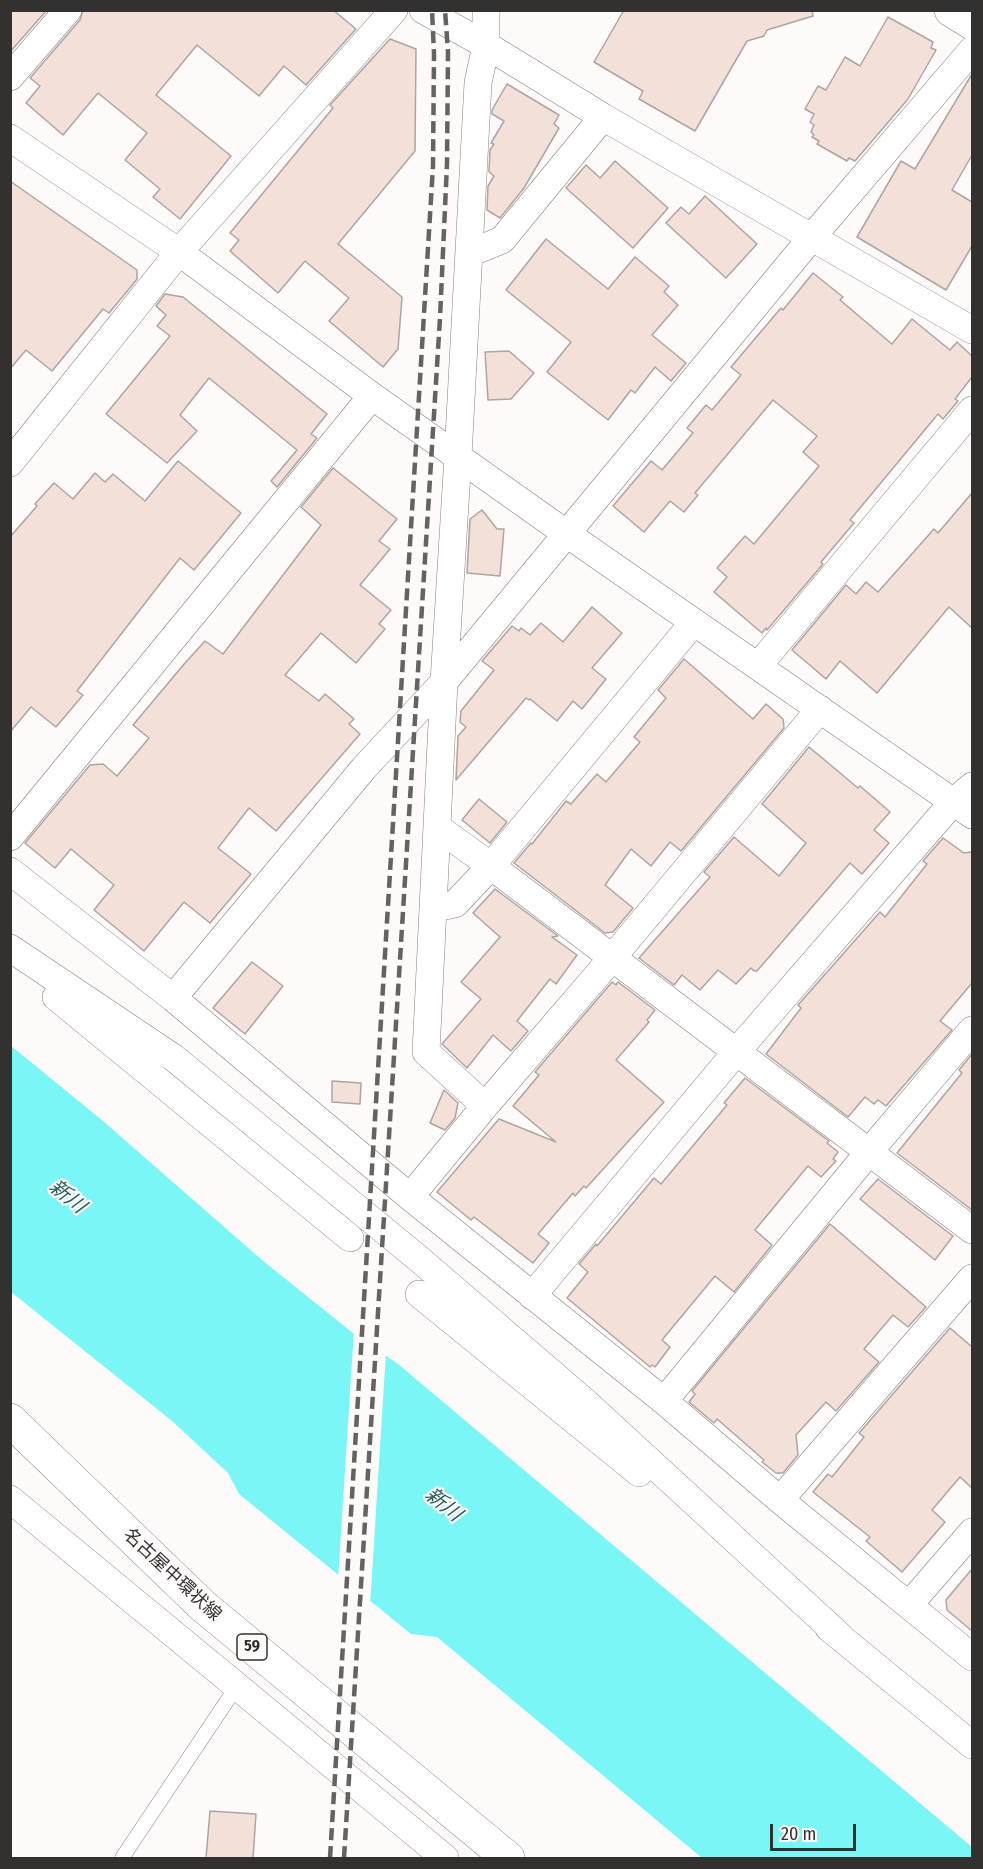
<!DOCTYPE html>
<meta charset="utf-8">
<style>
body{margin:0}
#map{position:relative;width:983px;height:1869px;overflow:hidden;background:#fefaf9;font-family:"Fira Sans Condensed",sans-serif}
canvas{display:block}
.frame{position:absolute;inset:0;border:12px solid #333130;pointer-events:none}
.scale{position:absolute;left:770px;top:1824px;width:86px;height:27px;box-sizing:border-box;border:3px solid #333130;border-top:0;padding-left:8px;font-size:18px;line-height:21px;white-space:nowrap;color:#333130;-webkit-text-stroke:4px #fefaf9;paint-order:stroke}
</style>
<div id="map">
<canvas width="983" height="1869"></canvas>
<div class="frame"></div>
<div class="scale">20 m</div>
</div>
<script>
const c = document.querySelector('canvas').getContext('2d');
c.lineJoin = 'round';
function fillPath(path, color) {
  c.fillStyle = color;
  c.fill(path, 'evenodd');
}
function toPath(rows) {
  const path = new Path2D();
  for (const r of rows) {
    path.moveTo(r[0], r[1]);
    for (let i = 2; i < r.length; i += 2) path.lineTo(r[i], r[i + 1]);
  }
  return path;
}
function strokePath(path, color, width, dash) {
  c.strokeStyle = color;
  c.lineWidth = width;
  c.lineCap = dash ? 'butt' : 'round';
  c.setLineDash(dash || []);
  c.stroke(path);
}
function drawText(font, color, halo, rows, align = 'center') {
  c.font = font + ' "Fira Sans Condensed","Noto Sans JP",sans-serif';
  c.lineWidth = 4.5;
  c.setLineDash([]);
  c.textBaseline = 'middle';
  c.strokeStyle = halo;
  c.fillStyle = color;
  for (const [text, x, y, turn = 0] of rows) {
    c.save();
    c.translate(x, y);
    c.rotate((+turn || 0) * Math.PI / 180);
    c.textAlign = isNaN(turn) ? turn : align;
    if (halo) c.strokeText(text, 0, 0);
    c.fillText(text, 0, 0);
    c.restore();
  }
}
fillPath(toPath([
 [10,1045,103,1121,262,1260,349,1330,398,1364,972,1847,972,1858,702,1858,437,1637,411,1634,239,1494,228,1473,172,1421,11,1292]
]), '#79f6f5');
fillPath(toPath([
 [354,1330,386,1352,370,1605,338,1579]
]), '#fefaf9');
const building = toPath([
 [10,10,47,10,10,52,10,10],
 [83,10,333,10,356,29,306,85,284,66,259,96,197,45,156,95,231,156,180,219,153,197,160,189,125,160,147,133,98,93,63,135,26,103,40,86,30,78,80,20,83,10],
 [624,10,812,10,813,16,767,30,764,36,747,41,695,131,639,99,643,91,594,62,624,10],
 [888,17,933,42,931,48,936,50,908,99,855,161,849,158,847,161,817,144,819,141,812,137,814,135,811,132,814,125,810,122,814,114,805,109,818,86,826,90,845,57,860,66,888,17],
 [390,39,416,49,415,151,338,244,402,297,398,349,383,367,329,321,349,298,305,261,278,293,230,251,239,240,230,233,333,108,330,105,390,39],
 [972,74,972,155,952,190,972,202,972,246,946,290,857,237,901,161,915,169,972,74],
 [507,84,559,115,554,124,559,128,524,188,500,218,487,210,488,186,494,176,489,172,490,150,494,144,491,143,504,121,492,114,492,110,507,84],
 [615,161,668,208,633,248,566,188,586,165,600,178,615,161],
 [10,181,137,270,137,279,129,289,109,313,103,309,52,371,26,350,10,369,10,181],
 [705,196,757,244,726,278,666,223,681,207,689,214,705,196],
 [546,239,608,289,635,257,669,286,664,292,678,305,652,335,686,363,671,381,655,367,635,393,631,390,608,420,547,372,571,342,506,290,546,239],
 [813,273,843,297,840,300,892,344,912,319,950,350,957,342,972,356,972,377,955,399,958,401,943,419,938,414,850,520,854,523,821,562,823,564,767,630,766,628,762,633,714,592,727,577,717,568,745,536,754,544,819,466,803,452,817,436,773,400,695,493,698,495,684,512,670,501,644,532,613,506,651,461,662,470,693,433,687,428,706,405,712,410,741,375,731,367,781,308,783,310,813,273],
 [165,294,183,297,327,414,311,434,317,438,277,487,271,481,297,450,209,378,180,415,197,431,167,463,106,414,170,336,157,326,166,315,156,306,165,294],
 [509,351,534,373,511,399,488,400,485,352,509,351],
 [178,461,241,513,194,570,180,558,77,691,83,695,56,727,31,707,10,732,10,537,37,506,35,504,54,483,73,499,95,473,105,482,113,474,145,501,178,461],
 [333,468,397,519,379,541,390,549,360,585,391,610,379,624,385,629,356,663,321,633,285,675,319,701,325,694,354,719,349,724,360,734,276,831,249,808,218,848,251,874,210,923,184,902,144,951,94,910,114,885,71,849,55,868,25,843,90,765,103,764,117,776,149,738,133,725,185,663,205,641,223,654,321,525,301,507,333,468],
 [972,493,972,628,949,607,877,693,840,661,826,679,792,650,846,585,856,594,866,582,878,592,934,529,938,533,972,493],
 [482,510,497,529,504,529,500,576,467,573,470,519,482,510],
 [592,607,622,633,592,668,606,679,582,709,573,701,557,721,530,699,529,700,526,698,456,780,458,736,466,727,460,722,461,711,494,670,482,661,512,626,519,631,521,628,530,635,541,623,563,642,592,607],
 [684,659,753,719,766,704,783,719,784,728,681,851,670,842,651,866,631,849,605,885,633,908,613,932,605,933,514,863,531,843,532,844,566,801,571,804,597,774,606,782,640,742,634,737,666,698,658,690,684,659],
 [809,747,858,788,860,786,890,812,874,830,889,843,862,874,850,863,757,971,754,971,751,968,736,984,718,970,700,990,682,975,674,985,639,958,710,877,704,872,734,837,779,876,806,843,762,804,809,747],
 [479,799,507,822,490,843,462,820,479,799],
 [943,838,964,853,972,852,972,983,940,1021,952,1030,886,1106,878,1100,874,1104,865,1097,848,1117,766,1054,801,1008,798,1005,880,912,885,917,927,864,923,861,943,838],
 [495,889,558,936,552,937,577,955,556,984,550,979,517,1021,528,1031,511,1051,493,1035,467,1068,442,1044,481,999,461,982,500,937,473,913,495,889],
 [252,962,283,986,245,1034,213,1008,252,962],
 [612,982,616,985,618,982,655,1010,647,1020,649,1022,616,1060,664,1102,586,1188,584,1186,575,1196,573,1193,538,1234,549,1243,533,1263,474,1217,471,1220,437,1192,499,1119,556,1142,513,1106,539,1075,535,1072,612,982],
 [972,1054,972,1210,897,1153,962,1073,959,1070,972,1054],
 [745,1078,829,1141,827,1143,838,1152,833,1159,836,1161,821,1177,808,1166,755,1230,772,1245,734,1292,715,1276,662,1340,670,1347,655,1367,652,1365,650,1367,567,1298,588,1272,579,1264,596,1244,597,1246,654,1178,661,1184,727,1105,724,1103,745,1078],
 [332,1081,361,1083,360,1104,332,1102,332,1081],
 [444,1090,458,1103,455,1118,445,1130,430,1123,444,1090],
 [878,1179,953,1236,935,1260,860,1199,878,1179],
 [830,1224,926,1307,908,1327,893,1315,864,1349,879,1362,836,1411,826,1402,796,1435,798,1455,783,1473,776,1473,762,1462,764,1460,717,1419,714,1423,689,1402,695,1394,692,1391,830,1224],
 [950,1328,972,1347,972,1488,960,1477,932,1510,945,1522,902,1572,866,1541,870,1537,813,1492,828,1474,832,1477,864,1437,859,1433,860,1432,950,1328],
 [972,1569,972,1631,947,1610,946,1600,972,1569],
 [210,1811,256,1814,253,1858,206,1858,210,1811]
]);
fillPath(building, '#f2e0d9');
strokePath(building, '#aba5a3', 1.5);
const service = toPath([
 [122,1858,237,1686]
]);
const minor = toPath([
 [423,10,486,45,603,117,972,330],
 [10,77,68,10],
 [10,138,179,252,372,396,567,534,972,815],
 [470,253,502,240,603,117],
 [10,463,179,252,394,10],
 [758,666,972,410],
 [437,827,491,866,972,1230],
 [10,837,372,396],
 [10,871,173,998,410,1197,664,1401,780,1500,972,1657],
 [434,908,455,904,491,866,694,622],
 [10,948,174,1058,419,1259,583,1400,842,1638],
 [56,997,350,1238],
 [173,998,364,768,444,682,812,237,972,50],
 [485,1106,426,1052,444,682,458,456,478,83,486,45,486,10],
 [410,1197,485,1106,612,958,820,709],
 [419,1294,639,1473],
 [532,1296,737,1051,954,801,972,786],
 [664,1401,869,1152,972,1030],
 [10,1499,445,1858],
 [780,1500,972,1278],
 [909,1605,972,1532],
 [829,1628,972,1745]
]);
const tertiary = toPath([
 [951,10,972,23]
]);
const primary = toPath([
 [10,1420,203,1606,508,1858]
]);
strokePath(service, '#857f7d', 15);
strokePath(minor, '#857f7d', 28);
strokePath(tertiary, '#857f7d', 34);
strokePath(primary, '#857f7d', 34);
strokePath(service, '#fff', 14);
strokePath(minor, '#fff', 27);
strokePath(tertiary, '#fff', 33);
strokePath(primary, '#fff', 33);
strokePath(toPath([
 [330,1858,433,166,434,54,432,10],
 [344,1858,440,318,447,164,448,52,445,10]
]), '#656362', 4.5, [12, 6]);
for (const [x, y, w] of [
 [252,1647,30]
]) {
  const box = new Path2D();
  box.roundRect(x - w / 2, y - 13, w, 26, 4.5);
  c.fillStyle = '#fefaf9';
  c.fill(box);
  strokePath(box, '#333130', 1.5);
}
drawText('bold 16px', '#333130', null, [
 ["59",252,1647]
]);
drawText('18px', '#333130', '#fefaf9', [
 ["名古屋中環状線",172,1575,43]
]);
drawText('italic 20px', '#275c5c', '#fefaf9', [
 ["新川",67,1197,39],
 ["新川",443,1505,39]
]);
</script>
